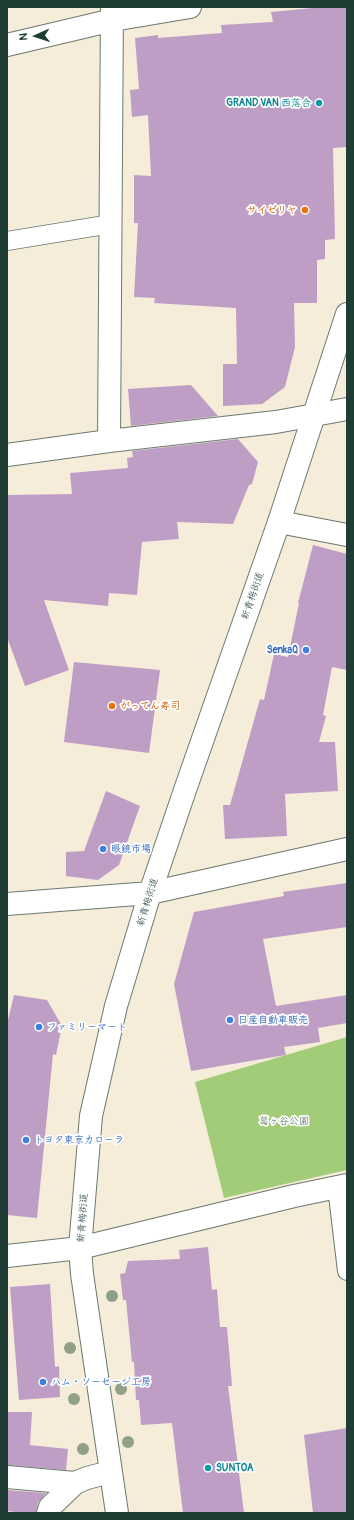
<!DOCTYPE html>
<meta charset="utf-8">
<style>
body{margin:0}
#map{position:relative;width:354px;height:1520px;overflow:hidden;background:#f5ecd9;font-family:Pangolin,sans-serif}
canvas{display:block}
.frame{position:absolute;inset:0;border:8px solid #1f3d34;pointer-events:none}
.north{position:absolute;left:16px;top:16px;width:40px;height:40px;-webkit-text-stroke:3px #fff;paint-order:stroke;rotate:267deg;font-size:11px;font-weight:700;line-height:16px;text-align:center;color:#1f3d34}
.north::after{content:'';display:block;margin:auto;width:14px;height:18px;background:#1f3d34;clip-path:polygon(50% 0,100% 100%,50% 72%,0 100%)}
</style>
<div id="map">
<canvas width="354" height="1520"></canvas>
<div class="frame"></div>
<div class="north">N</div>
</div>
<script>
const c = document.querySelector('canvas').getContext('2d');
c.lineJoin = 'round';
function fillPath(path, color) {
  c.fillStyle = color;
  c.fill(path, 'evenodd');
}
function toPath(rows) {
  const path = new Path2D();
  for (const r of rows) {
    path.moveTo(r[0], r[1]);
    for (let i = 2; i < r.length; i += 2) path.lineTo(r[i], r[i + 1]);
  }
  return path;
}
function strokePath(path, color, width, dash) {
  c.strokeStyle = color;
  c.lineWidth = width;
  c.lineCap = dash ? 'butt' : 'round';
  c.setLineDash(dash || []);
  c.stroke(path);
}
function drawText(font, color, halo, rows, align = 'center') {
  c.font = font + ' Pangolin,"Klee One",sans-serif';
  c.lineWidth = 3.5;
  c.setLineDash([]);
  c.textBaseline = 'middle';
  c.strokeStyle = halo;
  c.fillStyle = color;
  for (const [text, x, y, turn = 0] of rows) {
    c.save();
    c.translate(x, y);
    c.rotate((+turn || 0) * Math.PI / 180);
    c.textAlign = isNaN(turn) ? turn : align;
    if (halo) c.strokeText(text, 0, 0);
    c.fillText(text, 0, 0);
    c.restore();
  }
}
fillPath(toPath([
 [347,1037,347,1170,224,1198,195,1082]
]), '#a3cc78');
fillPath(toPath([
 [323,7,347,7,347,147,333,148,335,239,325,240,325,259,317,260,317,303,294,303,295,347,285,387,262,404,223,406,223,364,237,364,236,308,154,303,155,298,134,297,138,223,134,223,134,175,151,176,148,115,132,117,130,90,139,89,135,38,158,35,158,38,222,33,221,25,273,22,271,12],
 [191,385,218,416,131,426,128,389],
 [238,439,258,462,252,484,249,485,233,524,177,522,179,539,142,542,137,595,109,593,108,606,44,600,69,670,25,686,7,637,7,495,72,494,70,473,128,468,127,458,133,457,132,451],
 [313,545,347,554,347,670,332,667,323,715,326,716,319,742,335,742,338,791,285,794,287,836,225,839,223,805,230,805,260,699,264,700,274,654,288,657,299,603,298,603],
 [74,662,160,670,149,753,64,742],
 [106,791,140,806,119,865,98,880,66,876,66,852,84,851],
 [347,883,347,927,263,939,276,1006,347,995,347,1023,318,1028,320,1042,284,1047,286,1055,191,1071,174,984,194,912,284,896,283,892],
 [14,995,47,1000,62,1026,56,1055,53,1054,37,1218,7,1215,7,1024],
 [208,1247,212,1290,217,1289,220,1327,227,1327,232,1386,228,1386,244,1513,183,1513,172,1423,141,1425,139,1400,136,1400,134,1362,132,1362,126,1300,123,1300,120,1274,125,1273,128,1261,180,1259,179,1250],
 [50,1284,55,1367,59,1366,60,1397,19,1400,10,1287],
 [7,1412,32,1412,30,1445,68,1449,66,1470,7,1465],
 [347,1428,347,1513,313,1513,304,1435],
 [7,1490,46,1493,38,1503,36,1513,24,1513,7,1511]
]), '#bf9ec5');
const lane = toPath([
 [7,241,111,224],
 [337,1187,347,1271]
]);
const street = toPath([
 [7,45,113,20,190,7],
 [109,441,112,7],
 [7,455,109,441,276,422,347,409],
 [279,522,347,535],
 [7,1256,80,1248,294,1196,347,1185],
 [7,1477,75,1483],
 [48,1513,50,1507,75,1483,87,1478,110,1472]
]);
const secondary = toPath([
 [7,904,150,893,347,849],
 [117,1513,82,1274,80,1248,91,1116,116,1006,150,893,185,790,279,522,347,314]
]);
strokePath(lane, '#6a7a6e', 20);
strokePath(street, '#6a7a6e', 24);
strokePath(secondary, '#6a7a6e', 24);
strokePath(lane, '#fff', 18);
strokePath(street, '#fff', 22);
strokePath(secondary, '#fff', 22);
c.fillStyle = '#91a088';
for (const [x, y] of [
 [112,1296],
 [70,1348],
 [121,1389],
 [74,1399],
 [128,1442],
 [83,1449]
]) {
  c.beginPath();
  c.arc(x, y, 6, 0, 2 * Math.PI);
  c.fill();
}
for (const [x, y, r, color] of [
 [319,103,4,"#0f9aa8"],
 [305,210,4,"#e8710a"],
 [306,650,4,"#3f7fe0"],
 [112,706,4,"#e8710a"],
 [103,849,4,"#3f7fe0"],
 [230,1020,4,"#3f7fe0"],
 [39,1027,4,"#3f7fe0"],
 [26,1140,4,"#3f7fe0"],
 [43,1382,4,"#3f7fe0"],
 [208,1468,4,"#0f9aa8"]
]) {
  const dot = new Path2D();
  dot.arc(x, y, r, 0, 2 * Math.PI);
  c.fillStyle = color;
  c.fill(dot);
  strokePath(dot, '#fff', 1.5);
}
drawText('bold 10px', '#0d838f', '#fff', [
 ["GRAND VAN 西落合",311,103],
 ["SUNTOA",216,1468,"left"]
], 'right');
drawText('bold 10px', '#c56008', '#fff', [
 ["サイゼリヤ",297,210],
 ["がってん寿司",120,706,"left"]
], 'right');
drawText('10px', '#1f3d34', '#fff', [
 ["新青梅街道",253,596,-71],
 ["新青梅街道",148,902,-73],
 ["新青梅街道",83,1218,-86]
]);
drawText('bold 10px', '#366cbe', '#fff', [
 ["SenkaQ",298,650,"right"],
 ["眼鏡市場",111,849],
 ["日産自動車販売",238,1020],
 ["ファミリーマート",47,1027],
 ["トヨタ東京カローラ",34,1140],
 ["ハム・ソーセージ工房",51,1382]
], 'left');
drawText('10px', '#406145', '#fff', [
 ["葛ヶ谷公園",284,1121]
]);
</script>
